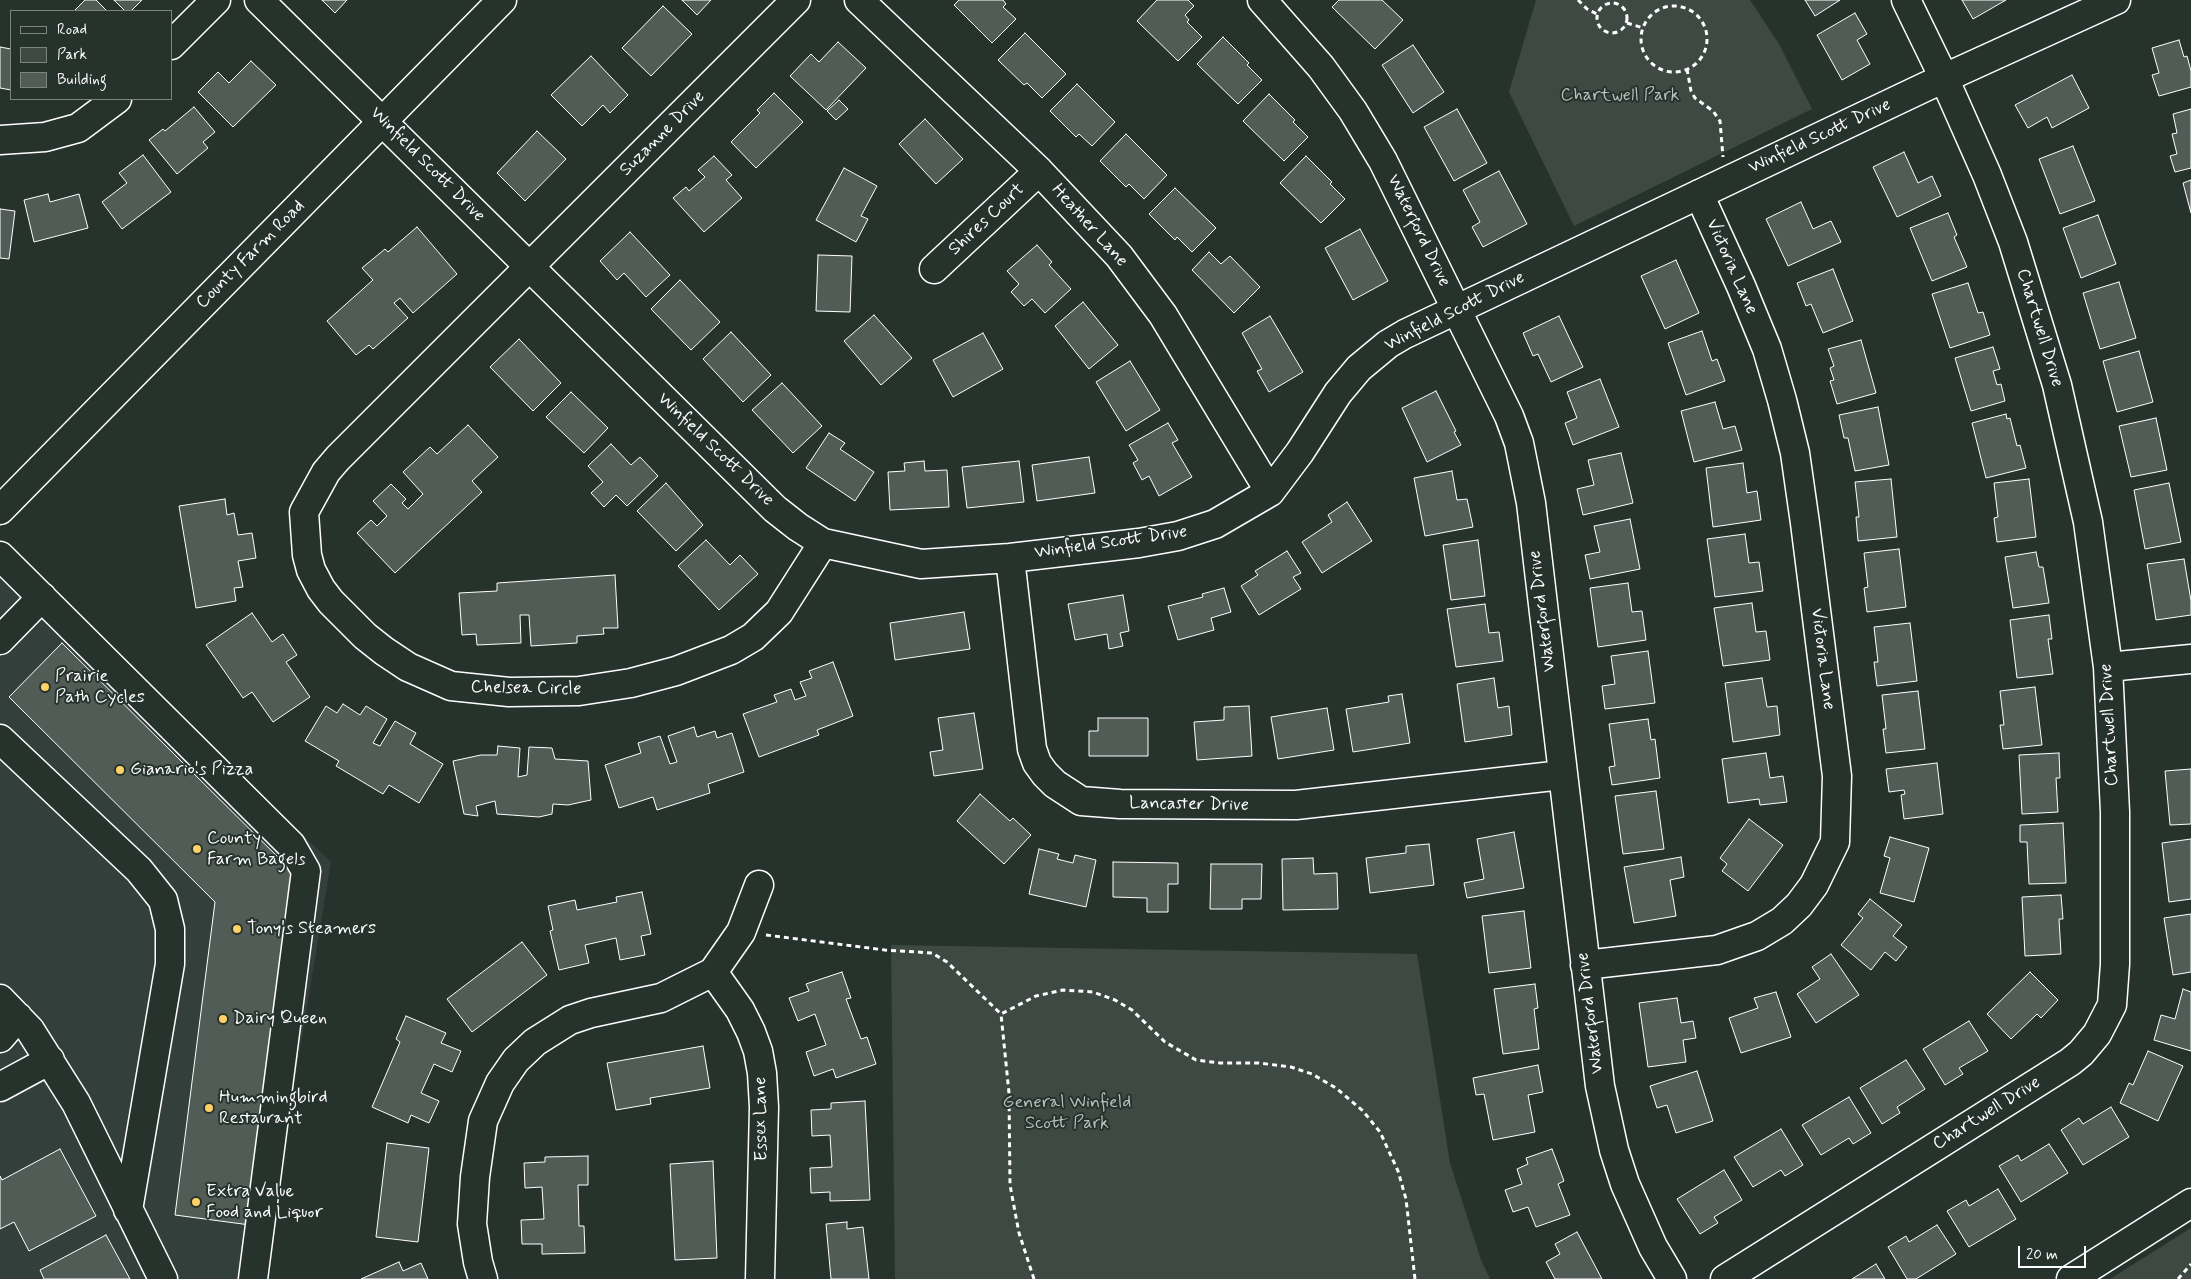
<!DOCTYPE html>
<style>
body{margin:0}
#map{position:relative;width:2191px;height:1279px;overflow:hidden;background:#26332d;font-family:Mynerve,sans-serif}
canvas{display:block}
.legend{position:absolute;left:10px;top:10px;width:162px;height:90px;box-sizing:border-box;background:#26332d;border:1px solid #7d8581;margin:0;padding:6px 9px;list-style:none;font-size:15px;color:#fff}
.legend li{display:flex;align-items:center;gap:10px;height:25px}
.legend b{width:25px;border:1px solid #7d8581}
.scale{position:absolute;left:2018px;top:1246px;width:68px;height:22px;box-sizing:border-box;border:2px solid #fff;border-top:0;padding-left:6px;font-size:15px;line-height:18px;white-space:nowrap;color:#fff;-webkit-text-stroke:4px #26332d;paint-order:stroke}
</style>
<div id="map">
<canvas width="2191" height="1279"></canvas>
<ul class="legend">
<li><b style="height:6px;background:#26332d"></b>Road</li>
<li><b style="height:14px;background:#3e4944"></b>Park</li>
<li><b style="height:14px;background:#515c57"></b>Building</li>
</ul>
<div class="scale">20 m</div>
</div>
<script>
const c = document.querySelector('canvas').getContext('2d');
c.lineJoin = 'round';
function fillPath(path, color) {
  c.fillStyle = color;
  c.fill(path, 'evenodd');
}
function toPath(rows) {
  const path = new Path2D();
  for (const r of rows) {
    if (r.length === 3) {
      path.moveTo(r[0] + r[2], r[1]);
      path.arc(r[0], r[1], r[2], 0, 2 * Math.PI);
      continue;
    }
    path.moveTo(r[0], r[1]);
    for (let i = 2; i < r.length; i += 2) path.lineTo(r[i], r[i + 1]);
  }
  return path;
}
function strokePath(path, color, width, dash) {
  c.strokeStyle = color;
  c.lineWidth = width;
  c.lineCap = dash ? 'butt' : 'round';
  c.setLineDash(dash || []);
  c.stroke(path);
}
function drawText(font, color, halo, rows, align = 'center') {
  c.font = font + ' Mynerve,sans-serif';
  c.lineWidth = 4;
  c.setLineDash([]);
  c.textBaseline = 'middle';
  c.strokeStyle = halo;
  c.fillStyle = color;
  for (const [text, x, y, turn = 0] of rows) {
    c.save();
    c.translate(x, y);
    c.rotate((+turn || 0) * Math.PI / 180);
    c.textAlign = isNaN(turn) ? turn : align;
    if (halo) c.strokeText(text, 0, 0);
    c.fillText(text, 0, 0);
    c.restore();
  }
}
fillPath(toPath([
 [0,541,331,862,262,1279,0,1279]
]), '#333f3a');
fillPath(toPath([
 [1536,0,1750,0,1779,44,1812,109,1574,226,1509,92],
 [891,945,1417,954,1450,1163,1481,1260,1490,1279,895,1279],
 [2191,1228,2191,1279,2110,1279]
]), '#3e4944');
const building = toPath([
 [85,0,96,0,107,11,74,11,85,0],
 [114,0,142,0,131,11,125,11,114,0],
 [322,0,347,0,335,13,322,0],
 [682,0,711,0,697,15,682,0],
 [959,0,1003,0,1006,4,1003,7,1016,19,992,43,954,5,959,0],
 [1157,0,1188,0,1194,6,1185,15,1189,20,1187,22,1202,37,1178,61,1137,21,1157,0],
 [1339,0,1382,0,1403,20,1375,49,1332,7,1339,0],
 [1805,0,1840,0,1815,16,1805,0],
 [1962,0,2006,0,1973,19,1962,0],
 [663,6,692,34,651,76,622,48,663,6],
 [1855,13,1867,34,1857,40,1870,64,1842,80,1817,35,1855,13],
 [1025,33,1066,74,1042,98,1027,83,1024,85,998,60,1025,33],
 [1223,37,1249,63,1247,65,1262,80,1238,104,1197,64,1223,37],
 [2179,40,2184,57,2187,56,2191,71,2191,87,2159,96,2152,75,2159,73,2152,48,2179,40],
 [838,42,866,68,826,110,790,76,811,54,819,62,838,42],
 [1413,45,1444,92,1413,113,1382,65,1413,45],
 [0,47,11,49,11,90,0,88,0,47],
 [591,56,628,95,610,113,603,105,582,126,551,95,591,56],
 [251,61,276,85,233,127,198,92,218,72,229,83,251,61],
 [2072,75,2089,108,2052,128,2047,117,2028,128,2015,105,2072,75],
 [1077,84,1115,122,1092,146,1079,134,1076,137,1050,111,1077,84],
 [774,93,803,122,756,168,731,142,760,113,757,110,774,93],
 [1269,94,1295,120,1293,122,1308,137,1284,161,1243,121,1269,94],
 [839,100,848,109,836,120,827,111,839,100],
 [194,107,215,132,203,142,208,148,177,174,149,140,163,129,165,131,194,107],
 [1457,109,1487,163,1454,181,1424,127,1457,109],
 [2191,109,2191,168,2175,172,2170,156,2177,154,2172,134,2177,133,2173,114,2191,109],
 [925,119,963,159,936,184,899,144,925,119],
 [537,131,566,159,525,201,497,173,537,131],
 [1126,134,1167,175,1144,199,1129,184,1126,187,1100,161,1126,134],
 [2073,146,2095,201,2060,214,2039,159,2073,146],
 [1904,152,1918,183,1932,176,1941,196,1897,217,1873,167,1904,152],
 [143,155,171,192,122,229,102,202,127,183,119,173,143,155],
 [714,156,732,175,726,180,742,198,704,232,673,198,686,187,689,191,705,177,698,170,714,156],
 [1306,156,1332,182,1330,184,1345,199,1321,223,1280,183,1306,156],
 [844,168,877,186,861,216,868,219,856,242,816,220,844,168],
 [1499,171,1527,224,1483,247,1472,227,1480,222,1463,190,1499,171],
 [2191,180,2191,213,2183,183,2191,180],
 [1175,188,1216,228,1192,252,1177,237,1175,240,1149,214,1175,188],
 [48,194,50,202,79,194,88,228,34,242,24,200,48,194],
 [1801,202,1813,229,1831,221,1841,242,1788,266,1766,219,1801,202],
 [0,209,15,211,9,259,0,258,0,209],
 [1948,213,1957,235,1954,237,1967,267,1932,281,1910,228,1948,213],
 [2098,215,2116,264,2081,278,2063,228,2098,215],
 [417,227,457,274,413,313,400,298,394,303,408,318,373,349,369,345,356,355,327,321,373,280,362,268,385,249,388,252,417,227],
 [1360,229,1388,281,1353,300,1325,248,1360,229],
 [630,232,670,275,646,297,624,273,617,280,600,261,630,232],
 [1037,245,1052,262,1049,265,1071,289,1045,313,1032,299,1024,306,1011,292,1019,284,1007,271,1037,245],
 [1209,252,1221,264,1230,256,1260,287,1234,313,1192,270,1209,252],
 [818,255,852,256,850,312,816,311,818,255],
 [1676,260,1699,313,1665,329,1641,276,1676,260],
 [1833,269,1853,321,1823,333,1811,304,1806,306,1797,283,1833,269],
 [680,280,720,322,691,350,651,309,680,280],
 [2119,282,2136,338,2100,349,2083,293,2119,282],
 [1968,283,1978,313,1983,312,1990,335,1950,348,1932,294,1968,283],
 [1083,302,1118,345,1089,369,1055,326,1083,302],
 [874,315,912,358,881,385,844,341,874,315],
 [1270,316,1303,372,1269,392,1257,371,1262,369,1242,333,1270,316],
 [1559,316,1583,367,1551,382,1538,354,1533,356,1523,333,1559,316],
 [1702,331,1712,361,1717,359,1725,381,1686,395,1668,343,1702,331],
 [731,332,771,375,743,402,703,359,731,332],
 [983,333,1003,369,953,397,933,360,983,333],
 [519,339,561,383,533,411,490,367,519,339],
 [1861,340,1876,393,1837,404,1830,381,1834,380,1830,368,1834,366,1828,349,1861,340],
 [1993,347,2000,369,1993,371,1997,385,2001,384,2005,401,1971,411,1955,358,1993,347],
 [2139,351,2153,402,2117,412,2103,361,2139,351],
 [1130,361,1160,410,1126,431,1096,382,1130,361],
 [1600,379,1619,427,1573,445,1565,423,1577,418,1567,392,1600,379],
 [782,383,822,426,793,453,752,410,782,383],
 [1436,391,1456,431,1454,432,1461,445,1427,462,1402,408,1436,391],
 [571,392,608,428,584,453,546,417,571,392],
 [1715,402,1723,429,1735,426,1742,450,1694,462,1681,411,1715,402],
 [1878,407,1889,465,1855,471,1848,438,1844,438,1839,415,1878,407],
 [2006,414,2007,419,2010,418,2017,446,2020,445,2026,468,1986,478,1972,423,2006,414],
 [2156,418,2167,470,2131,477,2119,426,2156,418],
 [1168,423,1178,440,1172,443,1192,477,1159,496,1149,476,1142,480,1133,463,1138,460,1129,445,1168,423],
 [468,425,498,457,472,481,482,492,395,573,357,533,371,520,377,526,387,516,373,501,391,484,406,499,402,503,408,509,423,494,403,472,430,447,437,454,468,425],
 [829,433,845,443,840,449,874,472,855,501,806,468,829,433],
 [611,444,631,465,640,457,658,476,627,506,616,495,604,507,591,493,603,482,588,466,611,444],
 [1621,453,1633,503,1583,515,1577,489,1594,485,1588,460,1621,453],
 [1089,457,1095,493,1037,501,1032,465,1089,457],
 [924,461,925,471,947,470,949,507,890,510,888,472,905,471,904,463,924,461],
 [1019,461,1024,502,967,508,962,467,1019,461],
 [1743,463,1747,493,1757,491,1761,520,1713,527,1706,468,1743,463],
 [1452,471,1457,500,1467,499,1473,527,1425,536,1414,478,1452,471],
 [1891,479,1897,537,1858,541,1856,517,1859,517,1855,482,1891,479],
 [2029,479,2036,537,1997,542,1994,518,1998,517,1994,483,2029,479],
 [666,483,703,525,676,551,637,511,666,483],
 [2169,483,2181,542,2145,549,2134,490,2169,483],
 [225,499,227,515,234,513,238,535,252,533,256,558,238,561,243,587,234,588,236,601,196,608,179,506,225,499],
 [1347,502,1372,541,1322,573,1302,542,1332,522,1328,515,1347,502],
 [1630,519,1640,569,1590,579,1585,555,1600,552,1594,526,1630,519],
 [1745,534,1749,563,1759,562,1763,591,1715,597,1707,539,1745,534],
 [706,540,730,565,740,555,758,574,719,610,678,566,706,540],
 [1478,540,1485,596,1451,600,1443,545,1478,540],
 [1899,549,1906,607,1867,612,1864,588,1868,587,1864,553,1899,549],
 [1287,551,1301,573,1293,577,1301,589,1259,615,1241,586,1258,575,1255,571,1287,551],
 [2036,552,2039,567,2043,567,2049,603,2013,608,2005,557,2036,552],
 [2184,559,2191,601,2191,615,2156,620,2147,564,2184,559],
 [615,575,618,628,603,628,604,634,577,636,577,643,531,646,529,615,520,615,521,643,477,645,476,634,462,635,459,593,497,591,497,583,615,575],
 [1628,583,1632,612,1642,611,1646,640,1598,647,1590,588,1628,583],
 [1224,588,1231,612,1211,618,1214,630,1178,640,1168,606,1203,597,1202,594,1224,588],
 [1123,595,1129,631,1120,633,1123,646,1109,649,1107,634,1075,640,1068,604,1123,595],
 [1752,603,1756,632,1766,631,1770,660,1723,666,1714,608,1752,603],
 [1485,604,1489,633,1499,632,1503,661,1456,667,1447,609,1485,604],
 [964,612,970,649,895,660,890,623,964,612],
 [252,613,272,642,283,634,297,655,286,662,310,697,273,722,252,692,243,698,206,645,252,613],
 [2049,615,2052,639,2048,639,2053,674,2017,678,2010,620,2049,615],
 [1910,623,1917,681,1877,686,1874,662,1878,662,1874,627,1910,623],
 [62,643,295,874,250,1225,175,1215,215,902,9,697,62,643],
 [1648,651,1655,703,1605,709,1602,686,1615,684,1611,656,1648,651],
 [833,662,853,716,817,730,819,735,759,757,743,714,777,702,774,695,791,689,795,700,806,696,800,682,812,678,809,671,833,662],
 [1494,678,1498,708,1509,706,1512,735,1465,742,1457,684,1494,678],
 [1762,678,1767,707,1777,706,1780,735,1733,742,1725,683,1762,678],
 [2035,687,2042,745,2003,749,2000,725,2004,725,2000,691,2035,687],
 [1918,691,1925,749,1886,753,1883,729,1886,729,1882,695,1918,691],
 [1402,694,1410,743,1353,752,1346,709,1389,702,1388,696,1402,694],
 [343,704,360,715,366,706,387,719,373,743,380,746,395,721,416,733,410,744,443,764,419,803,389,785,383,794,336,766,339,761,305,741,326,706,337,713,343,704],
 [1249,706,1252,756,1197,760,1194,722,1224,720,1224,707,1249,706],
 [1327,708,1334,750,1278,759,1271,717,1327,708],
 [974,713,983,769,934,776,930,752,943,750,938,718,974,713],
 [1098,718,1148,718,1148,756,1089,756,1089,731,1098,731,1098,718],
 [1648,719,1651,740,1655,739,1660,778,1612,785,1609,767,1615,766,1609,724,1648,719],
 [694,727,697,737,715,731,717,738,732,733,744,772,708,784,710,793,657,810,653,797,619,808,605,765,641,753,638,743,660,736,670,764,677,762,668,736,694,727],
 [498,746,520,748,518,777,527,775,529,747,552,748,555,759,588,761,591,800,568,805,553,804,552,814,539,817,497,814,495,801,476,806,478,816,464,814,453,761,481,755,497,755,498,746],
 [1766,753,1770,778,1783,776,1787,802,1760,805,1759,799,1728,803,1722,759,1766,753],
 [2059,753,2060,778,2056,778,2058,812,2022,814,2019,755,2059,753],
 [1937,763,1943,814,1904,819,1901,795,1905,794,1904,790,1889,792,1886,769,1937,763],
 [2191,769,2191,824,2170,825,2165,771,2191,769],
 [1656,791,1664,849,1623,854,1615,796,1656,791],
 [980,794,1010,821,1013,818,1031,835,1004,864,957,821,980,794],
 [1749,819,1783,845,1748,891,1722,871,1727,864,1720,858,1749,819],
 [2063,823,2066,883,2029,884,2027,842,2020,842,2020,825,2063,823],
 [1514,832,1524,888,1467,898,1464,883,1484,879,1477,839,1514,832],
 [1890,837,1929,848,1914,902,1880,893,1890,858,1884,856,1890,837],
 [2191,839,2191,899,2169,902,2162,843,2191,839],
 [1429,844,1434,885,1370,893,1366,858,1406,853,1406,846,1429,844],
 [1039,849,1059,854,1057,859,1073,863,1075,855,1096,860,1086,907,1029,894,1039,849],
 [1681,857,1684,877,1670,880,1676,916,1634,923,1624,867,1681,857],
 [1313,858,1314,874,1337,873,1338,909,1283,910,1282,859,1313,858],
 [1113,862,1178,863,1178,884,1168,884,1168,912,1147,912,1147,898,1113,897,1113,862],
 [1211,864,1262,864,1261,899,1242,899,1242,909,1210,909,1211,864],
 [642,892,651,934,641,936,645,955,620,960,616,938,585,945,589,963,559,970,550,931,553,930,548,906,575,900,577,910,617,902,616,897,642,892],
 [2061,895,2063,919,2059,919,2061,954,2025,956,2022,897,2061,895],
 [1870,899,1902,925,1893,936,1907,947,1896,961,1885,952,1871,970,1841,945,1863,918,1858,914,1870,899],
 [1524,911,1531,968,1489,973,1482,916,1524,911],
 [2191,914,2191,972,2173,975,2164,918,2191,914],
 [522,942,547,975,472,1032,447,999,522,942],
 [1831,954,1859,995,1816,1023,1797,994,1820,979,1812,967,1831,954],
 [842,972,851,998,846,999,861,1039,867,1037,876,1064,836,1078,833,1069,814,1076,806,1052,826,1045,815,1014,798,1021,789,998,809,991,806,984,842,972],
 [2030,972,2058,1000,2041,1018,2037,1014,2011,1039,1987,1014,2030,972],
 [1535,984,1538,1008,1534,1009,1539,1049,1503,1054,1494,989,1535,984],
 [2183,989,2191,992,2191,1051,2154,1040,2161,1015,2175,1019,2183,989],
 [1776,992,1791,1037,1741,1053,1729,1018,1758,1008,1754,998,1776,992],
 [1677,998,1681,1023,1693,1021,1696,1038,1683,1040,1686,1062,1648,1067,1639,1003,1677,998],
 [406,1016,446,1033,441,1043,461,1051,452,1072,434,1064,421,1093,439,1101,429,1123,411,1115,408,1123,372,1107,400,1042,396,1039,406,1016],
 [1969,1021,1988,1051,1959,1068,1963,1074,1945,1085,1923,1049,1969,1021],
 [703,1046,710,1088,650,1098,651,1104,616,1110,607,1063,703,1046],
 [2148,1051,2183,1066,2158,1121,2120,1103,2129,1083,2133,1085,2148,1051],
 [1906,1060,1925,1089,1897,1107,1900,1113,1882,1124,1860,1088,1906,1060],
 [1538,1065,1543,1092,1528,1095,1535,1132,1493,1140,1484,1094,1476,1095,1473,1078,1538,1065],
 [1697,1071,1713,1121,1676,1133,1667,1105,1657,1108,1650,1086,1697,1071],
 [1849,1097,1871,1133,1853,1144,1849,1138,1821,1155,1802,1125,1849,1097],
 [865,1101,870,1200,830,1201,830,1192,811,1193,810,1168,832,1167,830,1135,812,1136,811,1110,831,1109,831,1103,865,1101],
 [2111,1107,2129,1137,2083,1165,2061,1130,2079,1118,2083,1124,2111,1107],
 [1781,1129,1803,1165,1785,1176,1781,1170,1753,1187,1734,1157,1781,1129],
 [387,1143,429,1148,418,1242,376,1237,387,1143],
 [2049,1144,2068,1173,2021,1202,1999,1166,2018,1155,2021,1161,2049,1144],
 [60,1149,96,1216,29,1251,14,1222,0,1229,0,1176,2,1180,60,1149],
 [1552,1149,1564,1181,1558,1184,1570,1215,1536,1227,1528,1207,1513,1212,1505,1190,1522,1184,1517,1169,1528,1164,1526,1158,1552,1149],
 [588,1156,588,1185,578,1185,579,1226,584,1226,585,1253,542,1254,542,1244,522,1244,521,1220,544,1219,542,1187,525,1188,524,1163,545,1162,545,1157,588,1156],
 [713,1161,717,1258,675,1260,670,1164,713,1161],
 [1724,1170,1742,1200,1714,1217,1718,1223,1700,1234,1677,1199,1724,1170],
 [1998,1189,2016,1219,1969,1247,1947,1211,1966,1200,1969,1206,1998,1189],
 [847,1222,847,1229,863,1227,869,1279,831,1279,826,1224,847,1222],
 [1937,1225,1956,1254,1916,1279,1907,1279,1888,1247,1906,1236,1909,1242,1937,1225],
 [1577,1232,1602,1279,1555,1279,1546,1262,1560,1254,1555,1244,1577,1232],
 [106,1235,130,1279,44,1279,40,1270,106,1235],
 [399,1262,403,1271,421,1263,428,1279,361,1279,399,1262],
 [1876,1264,1885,1279,1852,1279,1876,1264]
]);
fillPath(building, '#515c57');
strokePath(building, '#fff', 1);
const minor = toPath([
 [259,0,775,509,798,527,823,543,921,564,1010,558,1139,543,1178,536,1215,524,1270,492,1300,452,1338,393,1359,368,1388,344,1405,334,1925,87,2116,0],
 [796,0,338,458,326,472,304,512,307,555,311,570,321,589,331,602,365,636,384,651,408,667,451,686,509,692,579,691,631,683,676,671,731,650,753,637,779,612,823,543],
 [859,0,1039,171,1119,256,1163,315,1270,492],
 [1262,0,1321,67,1353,111,1383,161,1509,416,1519,443,1531,503,1600,1086,1614,1150,1625,1184,1653,1247,1672,1279],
 [171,45,216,0],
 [0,140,45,137,78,128,117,99],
 [934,269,1039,171],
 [0,556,291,845,306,871,253,1279],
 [1010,558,1032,749,1037,763,1045,774,1055,784,1081,801,1120,804,1296,805,1562,775],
 [0,640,42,597],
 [2108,667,2191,659],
 [0,739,139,870,163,900,170,929,170,964,128,1210],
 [1585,965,1717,950,1757,936,1782,921,1799,905,1814,885,1835,842,1837,776,1805,523,1795,453,1782,400,1767,349,1741,286,1699,194],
 [713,972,740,1010,751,1032,758,1051,762,1073,764,1107,760,1279],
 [0,999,30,1030,76,1103,163,1279],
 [0,1038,18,1017],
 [0,1087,50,1060],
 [483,1279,478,1262,472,1224,475,1177,483,1121,500,1083,516,1060,535,1042,570,1020,591,1013,661,998,713,972,741,932,759,885],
 [1725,1279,2070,1062,2081,1053,2097,1034,2112,1005,2115,964,2115,812,2108,667,2088,522,2057,385,2013,242,1987,175,1944,78,1906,0],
 [2071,1279,2191,1203]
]);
const major = toPath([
 [0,510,502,0]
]);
strokePath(minor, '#fff', 31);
strokePath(major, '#fff', 31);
strokePath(toPath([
 [1578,0,1587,9,1597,14],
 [1612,18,15],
 [1674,39,33],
 [1627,23,1643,28],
 [1687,69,1691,91,1695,98,1713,111,1720,121,1723,157],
 [766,935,885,950,932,953,947,962,1001,1014],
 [1034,1279,1019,1233,1010,1185,1009,1093,1001,1014,1036,996,1063,990,1093,992,1115,1000,1132,1010,1165,1042,1196,1060,1220,1063,1259,1063,1291,1067,1312,1074,1336,1088,1363,1111,1380,1132,1398,1171,1406,1199,1415,1279],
 [2178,1279,2191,1264]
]), '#fff', 3, [5, 4]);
strokePath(minor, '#26332d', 28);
strokePath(major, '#26332d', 28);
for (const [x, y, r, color] of [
 [45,687,5,"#ffd166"],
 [120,770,5,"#ffd166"],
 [197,849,5,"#ffd166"],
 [237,929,5,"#ffd166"],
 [223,1019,5,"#ffd166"],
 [209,1108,5,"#ffd166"],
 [196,1202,5,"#ffd166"]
]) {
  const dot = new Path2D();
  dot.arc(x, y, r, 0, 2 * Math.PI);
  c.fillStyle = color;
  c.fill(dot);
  strokePath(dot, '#26332d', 2);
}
drawText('18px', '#bbbfbe', '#26332d', [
 ["Chartwell Park",1620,96],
 ["General Winfield",1067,1103],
 ["Scott Park",1067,1124]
]);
drawText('18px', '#fff', '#26332d', [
 ["Suzanne Drive",663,134,-45],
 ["Winfield Scott Drive",1820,137,-25],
 ["Winfield Scott Drive",427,165,45],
 ["Shires Court",987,220,-43],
 ["Heather Lane",1089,226,48],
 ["Waterford Drive",1418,231,64],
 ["County Farm Road",251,255,-45],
 ["Victoria Lane",1731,267,66],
 ["Winfield Scott Drive",1455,312,-27],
 ["Chartwell Drive",2039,328,73],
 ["Winfield Scott Drive",715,450,44],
 ["Winfield Scott Drive",1111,543,-8],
 ["Waterford Drive",1543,611,-97],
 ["Victoria Lane",1822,659,83],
 ["Chelsea Circle",526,689,1],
 ["Chartwell Drive",2110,725,-93],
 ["Lancaster Drive",1189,805,1],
 ["Waterford Drive",1591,1013,-97],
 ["Chartwell Drive",1987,1114,-32],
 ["Essex Lane",762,1119,-91]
]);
drawText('18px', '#fff', '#26332d', [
 ["Prairie",55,677],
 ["Path Cycles",55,698],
 ["Gianario's Pizza",130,770],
 ["County",207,839],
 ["Farm Bagels",207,860],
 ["Tony's Steamers",247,929],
 ["Dairy Queen",233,1019],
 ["Hummingbird",219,1098],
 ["Restaurant",219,1119],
 ["Extra Value",206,1192],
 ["Food and Liquor",206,1213]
], 'left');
</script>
